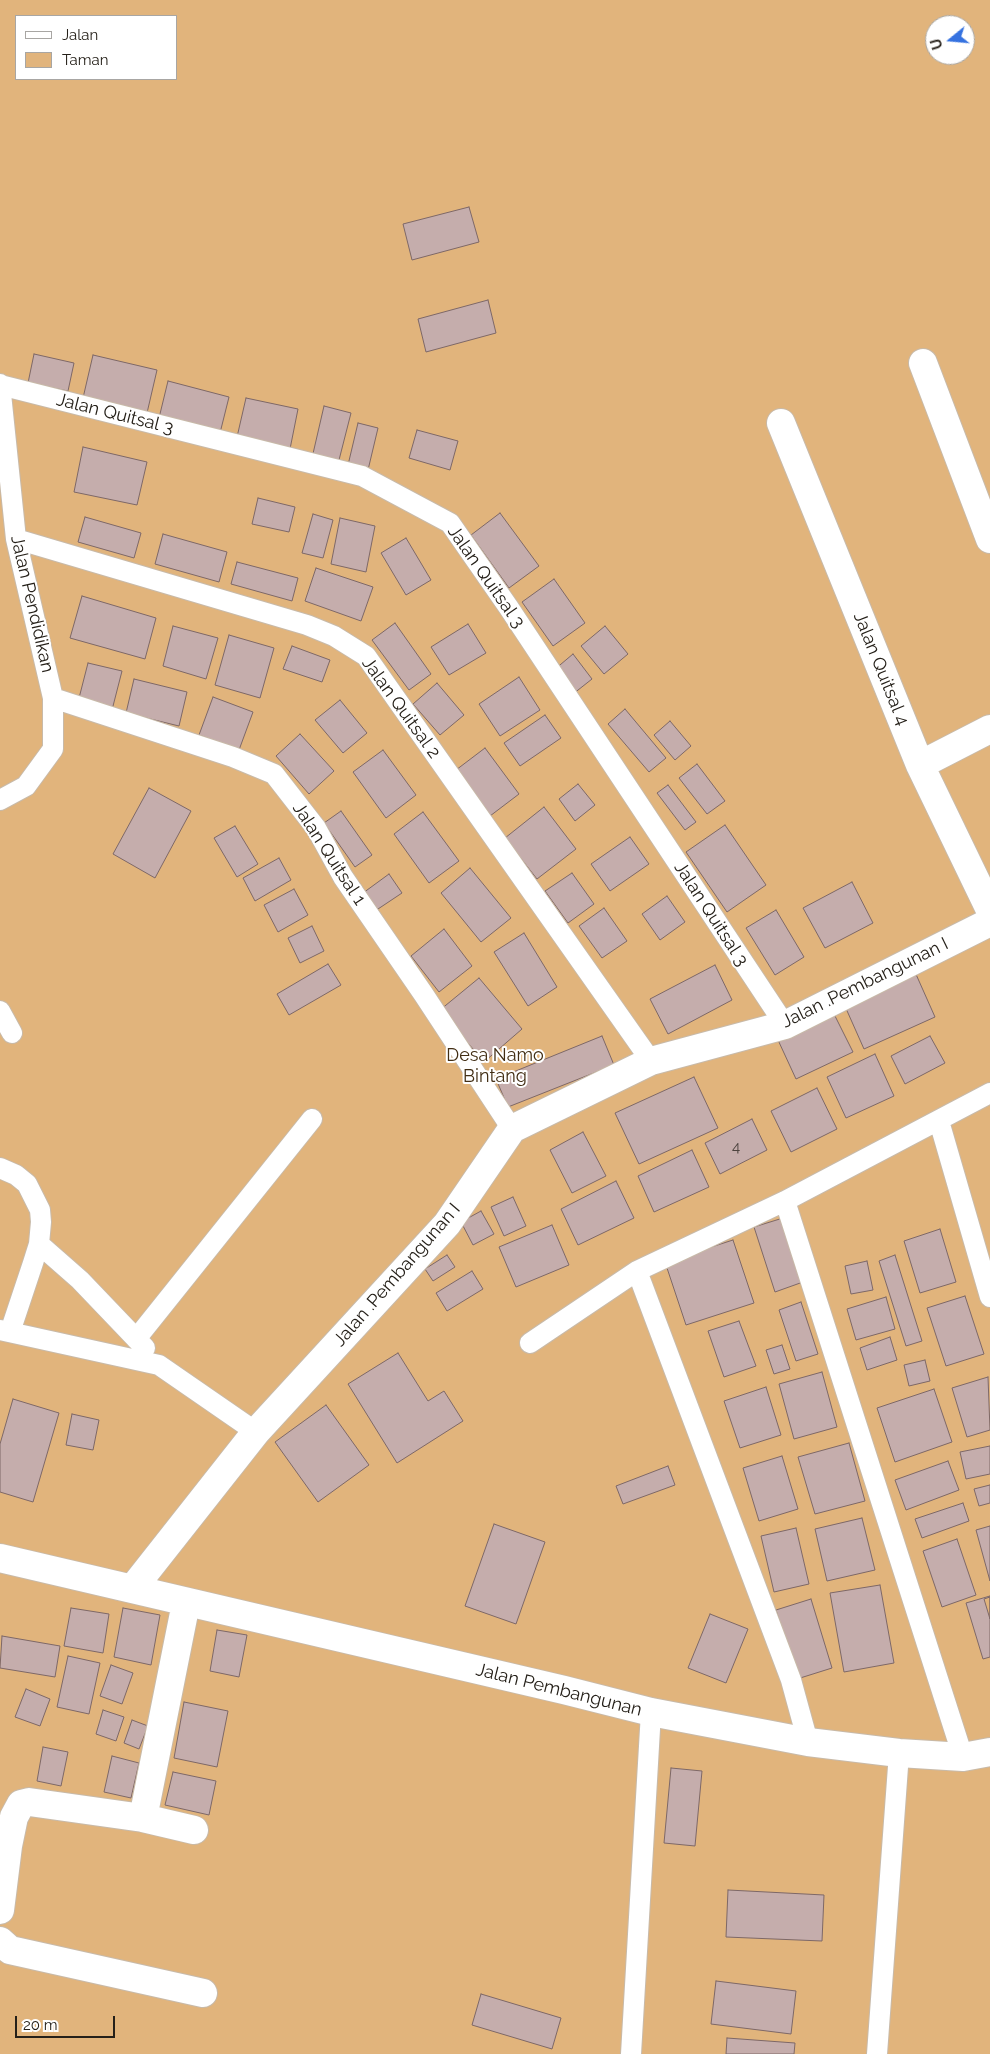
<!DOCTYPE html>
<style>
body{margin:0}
#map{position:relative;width:990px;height:2054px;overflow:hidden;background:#f6e7d5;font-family:Raleway,sans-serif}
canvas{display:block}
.legend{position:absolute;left:15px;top:15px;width:162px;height:65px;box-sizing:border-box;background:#fff;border:1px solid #a8a6a3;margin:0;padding:6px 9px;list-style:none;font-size:15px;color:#252019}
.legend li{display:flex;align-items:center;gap:10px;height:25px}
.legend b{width:25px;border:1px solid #a8a6a3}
.north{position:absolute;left:925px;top:15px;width:50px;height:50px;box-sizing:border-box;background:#fff;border:1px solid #a8a6a3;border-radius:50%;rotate:253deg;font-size:14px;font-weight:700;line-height:20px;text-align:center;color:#252019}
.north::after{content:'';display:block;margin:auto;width:18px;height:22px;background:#3572e0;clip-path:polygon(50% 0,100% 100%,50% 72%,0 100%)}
.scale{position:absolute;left:15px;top:2016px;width:100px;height:22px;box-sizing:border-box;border:2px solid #252019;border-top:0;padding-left:6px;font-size:15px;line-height:18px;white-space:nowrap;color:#252019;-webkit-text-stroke:4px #fff;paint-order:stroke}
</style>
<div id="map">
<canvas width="990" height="2054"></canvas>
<ul class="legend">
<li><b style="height:6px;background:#fff"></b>Jalan</li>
<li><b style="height:14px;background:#e1b47c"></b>Taman</li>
</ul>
<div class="north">U</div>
<div class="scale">20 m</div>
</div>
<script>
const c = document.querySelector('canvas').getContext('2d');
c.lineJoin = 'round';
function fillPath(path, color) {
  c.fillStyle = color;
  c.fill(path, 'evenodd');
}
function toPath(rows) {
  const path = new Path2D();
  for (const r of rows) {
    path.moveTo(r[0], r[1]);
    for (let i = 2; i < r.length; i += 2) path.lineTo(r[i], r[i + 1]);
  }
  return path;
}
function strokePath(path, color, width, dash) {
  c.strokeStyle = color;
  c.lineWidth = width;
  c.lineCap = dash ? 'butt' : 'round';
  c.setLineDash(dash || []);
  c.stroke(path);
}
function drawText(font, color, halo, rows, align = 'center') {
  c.font = font + ' Raleway,sans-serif';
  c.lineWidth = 4;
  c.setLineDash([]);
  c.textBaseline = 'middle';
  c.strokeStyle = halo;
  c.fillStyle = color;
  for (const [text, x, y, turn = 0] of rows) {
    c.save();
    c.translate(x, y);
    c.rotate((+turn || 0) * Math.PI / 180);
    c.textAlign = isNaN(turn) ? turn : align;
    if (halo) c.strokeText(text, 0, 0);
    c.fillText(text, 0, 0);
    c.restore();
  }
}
fillPath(toPath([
 [0,0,990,0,990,2054,0,2054],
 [16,16,176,16,176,79,16,79],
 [935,25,965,25,965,55,935,55]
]), '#e1b47c');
const building = toPath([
 [469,207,479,242,412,260,403,224,469,207],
 [488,300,496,333,426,352,418,319,488,300],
 [34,354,74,363,68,391,28,383,34,354],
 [93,355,157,370,147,413,83,398,93,355],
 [168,381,229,397,220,433,159,418,168,381],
 [246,398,298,409,290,449,237,437,246,398],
 [324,406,351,413,338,464,312,458,324,406],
 [358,423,378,428,368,470,348,465,358,423],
 [417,430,458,441,450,470,409,458,417,430],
 [83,447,147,462,137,505,74,492,83,447],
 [258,498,295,507,289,532,252,524,258,498],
 [500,513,539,566,509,588,471,535,500,513],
 [313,514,333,520,323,558,302,553,313,514],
 [85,517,141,533,134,558,78,542,85,517],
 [340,518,375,526,366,572,331,564,340,518],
 [163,534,227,552,219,582,155,564,163,534],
 [406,538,431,580,406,595,381,553,406,538],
 [237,562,298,578,292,601,231,584,237,562],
 [316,568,373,587,361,621,305,601,316,568],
 [554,579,585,623,553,646,522,602,554,579],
 [82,596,156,618,145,659,70,638,82,596],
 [395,623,431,674,409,690,372,640,395,623],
 [468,624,486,653,449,675,431,647,468,624],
 [173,626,218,638,206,679,163,666,173,626],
 [605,626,628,654,604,674,581,646,605,626],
 [229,635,274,648,260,698,215,685,229,635],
 [292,646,330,660,322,682,283,669,292,646],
 [573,654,592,679,573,694,554,670,573,654],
 [88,663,122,671,112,710,78,702,88,663],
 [519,677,540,710,500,736,479,704,519,677],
 [134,679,187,692,179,726,126,713,134,679],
 [437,683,464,715,440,735,413,704,437,683],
 [213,697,253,712,239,750,199,735,213,697],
 [340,700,367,733,343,753,315,720,340,700],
 [625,709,666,758,649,772,608,724,625,709],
 [545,715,561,738,520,766,504,743,545,715],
 [670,721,691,746,675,760,654,735,670,721],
 [300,734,334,771,309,794,276,756,300,734],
 [485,748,519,794,490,816,456,770,485,748],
 [383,750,416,795,386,818,353,772,383,750],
 [697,764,725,801,707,814,679,778,697,764],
 [578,784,595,805,575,821,559,799,578,784],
 [668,785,696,822,685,830,657,793,668,785],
 [149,788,191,811,155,878,113,854,149,788],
 [544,807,576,849,537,879,505,838,544,807],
 [341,811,372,855,355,867,324,823,341,811],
 [423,812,459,861,429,883,394,834,423,812],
 [725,825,766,885,727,912,686,852,725,825],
 [235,826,258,864,237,877,214,838,235,826],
 [630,837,649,864,610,891,591,864,630,837],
 [279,858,291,880,255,901,243,878,279,858],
 [470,868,511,918,481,942,441,893,470,868],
 [572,873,594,904,568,923,545,891,572,873],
 [389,874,402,893,375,911,363,893,389,874],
 [852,882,873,923,825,948,803,908,852,882],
 [294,889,308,915,278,932,264,905,294,889],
 [667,896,685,922,660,940,642,914,667,896],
 [604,908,627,941,602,958,579,926,604,908],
 [776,910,804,957,775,975,746,928,776,910],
 [312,926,324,951,300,963,288,938,312,926],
 [444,929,472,966,439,992,411,956,444,929],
 [524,933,557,987,528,1006,494,952,524,933],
 [328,964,341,985,289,1015,277,994,328,964],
 [715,965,732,1000,668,1034,650,999,715,965],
 [915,972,935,1017,864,1049,844,1004,915,972],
 [479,978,522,1029,484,1062,440,1010,479,978],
 [834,1014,853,1052,796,1079,778,1040,834,1014],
 [602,1036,614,1065,508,1107,496,1079,602,1036],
 [930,1036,945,1063,905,1084,891,1056,930,1036],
 [875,1054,894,1096,846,1118,827,1077,875,1054],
 [694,1077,718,1128,639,1164,615,1113,694,1077],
 [817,1088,837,1129,791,1152,771,1111,817,1088],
 [752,1119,767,1150,720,1174,705,1143,752,1119],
 [583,1132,606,1176,572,1193,550,1150,583,1132],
 [692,1150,709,1187,654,1212,638,1176,692,1150],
 [616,1181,634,1218,578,1245,561,1209,616,1181],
 [513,1197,526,1226,504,1236,491,1207,513,1197],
 [481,1211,494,1234,473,1245,461,1222,481,1211],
 [783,1218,803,1282,775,1292,754,1227,783,1218],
 [552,1225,569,1265,516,1287,499,1247,552,1225],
 [940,1229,956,1282,920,1293,904,1241,940,1229],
 [733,1240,754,1303,686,1325,665,1262,733,1240],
 [447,1255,455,1267,433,1281,425,1269,447,1255],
 [895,1255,922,1341,906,1346,879,1261,895,1255],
 [867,1261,873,1290,851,1294,845,1266,867,1261],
 [472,1271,483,1289,447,1311,436,1293,472,1271],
 [965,1296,984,1354,946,1366,927,1308,965,1296],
 [886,1297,895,1329,856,1340,847,1309,886,1297],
 [801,1302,818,1354,796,1361,779,1310,801,1302],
 [739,1321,756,1366,724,1377,708,1331,739,1321],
 [890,1337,897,1360,867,1370,860,1348,890,1337],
 [782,1345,790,1369,774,1374,766,1350,782,1345],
 [398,1353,428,1401,444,1391,463,1421,397,1463,348,1384,398,1353],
 [925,1360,930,1381,909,1386,904,1365,925,1360],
 [822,1372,837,1427,794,1439,779,1384,822,1372],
 [988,1377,990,1430,967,1437,952,1388,988,1377],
 [766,1387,781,1435,740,1448,724,1401,766,1387],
 [934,1389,952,1442,895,1462,877,1408,934,1389],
 [13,1399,59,1413,33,1502,0,1492,0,1444,13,1399],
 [326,1405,369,1465,318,1502,275,1442,326,1405],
 [72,1414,99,1420,93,1450,66,1445,72,1414],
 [849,1443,865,1501,815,1514,798,1457,849,1443],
 [990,1446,990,1474,966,1479,960,1452,990,1446],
 [782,1456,798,1509,759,1521,743,1468,782,1456],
 [948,1461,959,1490,906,1510,895,1480,948,1461],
 [668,1466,675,1485,623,1504,616,1486,668,1466],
 [990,1485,990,1503,979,1506,974,1489,990,1485],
 [963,1503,969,1521,922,1538,915,1519,963,1503],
 [862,1518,875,1570,827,1581,815,1529,862,1518],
 [494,1524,545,1542,516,1624,465,1606,494,1524],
 [990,1526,990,1581,976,1530,990,1526],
 [796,1528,809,1584,774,1592,761,1536,796,1528],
 [957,1539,976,1595,942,1607,923,1551,957,1539],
 [880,1585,894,1663,844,1672,830,1593,880,1585],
 [990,1596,990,1657,983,1659,966,1603,990,1596],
 [990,1597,990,1619,984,1599,990,1597],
 [811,1599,832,1668,797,1679,776,1610,811,1599],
 [71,1608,109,1614,103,1653,64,1646,71,1608],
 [123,1608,160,1615,151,1665,114,1657,123,1608],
 [710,1614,748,1629,726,1683,688,1668,710,1614],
 [217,1630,247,1635,239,1677,210,1671,217,1630],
 [2,1636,60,1646,55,1677,0,1668,2,1636],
 [68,1656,100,1663,89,1714,57,1707,68,1656],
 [111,1665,133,1673,122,1704,100,1696,111,1665],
 [26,1689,50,1699,40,1726,15,1717,26,1689],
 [184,1702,228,1711,217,1767,174,1758,184,1702],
 [103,1710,124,1717,116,1741,96,1734,103,1710],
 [132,1720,148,1726,139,1749,124,1743,132,1720],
 [43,1747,68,1752,61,1786,37,1781,43,1747],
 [112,1756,139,1763,131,1798,104,1792,112,1756],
 [671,1768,702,1771,695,1846,664,1843,671,1768],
 [173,1772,216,1781,209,1815,165,1805,173,1772],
 [728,1890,824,1895,822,1941,726,1937,728,1890],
 [716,1981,796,1991,791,2034,711,2024,716,1981],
 [481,1994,561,2018,552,2049,472,2025,481,1994],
 [727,2038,795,2043,794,2054,726,2054,727,2038]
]);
fillPath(building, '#c5adac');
strokePath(building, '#7e6867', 1);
const service = toPath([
 [0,384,16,539,53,698,53,749,26,786,0,800],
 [0,385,362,476,450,523,509,608,785,1025],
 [16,539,307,625,334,636,366,656,651,1061],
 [53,698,233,757,274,774,316,828,343,877,424,995,512,1129],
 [0,1011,12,1033],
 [939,1121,990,1297],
 [0,1168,16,1175,27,1184,40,1210,41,1222,39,1244,33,1263,10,1332],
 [785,1201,963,1757],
 [39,1244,80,1280,145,1348],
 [637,1271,791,1680,808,1742],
 [0,1330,159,1365,256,1432],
 [136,1339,312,1119],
 [530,1343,637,1271,785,1201,990,1093],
 [631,2054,651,1712],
 [877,2054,899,1753]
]);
const minor = toPath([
 [923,363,990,539],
 [781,423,920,765,990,910],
 [920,765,990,729],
 [0,1558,564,1690,651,1712,808,1742,899,1753,963,1757,990,1752],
 [133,1588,256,1432,447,1224,512,1129,651,1061,785,1025,990,922],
 [143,1818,194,1830],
 [0,1844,8,1846,14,1817,21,1804,29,1802,143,1818,186,1603],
 [0,1910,8,1846],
 [0,1941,10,1950,203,1993]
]);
strokePath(service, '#c8baa9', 22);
strokePath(minor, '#c8baa9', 30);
strokePath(service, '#fff', 20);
strokePath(minor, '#fff', 28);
drawText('15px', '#4d433e', null, [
 ["4",736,1147]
]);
drawText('18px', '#252019', '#fff', [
 ["Jalan Quitsal 3",115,414,14],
 ["Jalan Quitsal 3",486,577,55],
 ["Jalan Pendidikan",32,604,77],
 ["Jalan Quitsal 4",881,669,68],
 ["Jalan Quitsal 2",401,708,54],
 ["Jalan Quitsal 1",329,854,57],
 ["Jalan Quitsal 3",711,914,57],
 ["Jalan .Pembangunan I",865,983,-26],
 ["Jalan .Pembangunan I",397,1275,-49],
 ["Jalan Pembangunan",559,1690,14]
]);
drawText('18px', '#422e14', '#fff', [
 ["Desa Namo",495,1056],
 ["Bintang",495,1077]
]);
</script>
